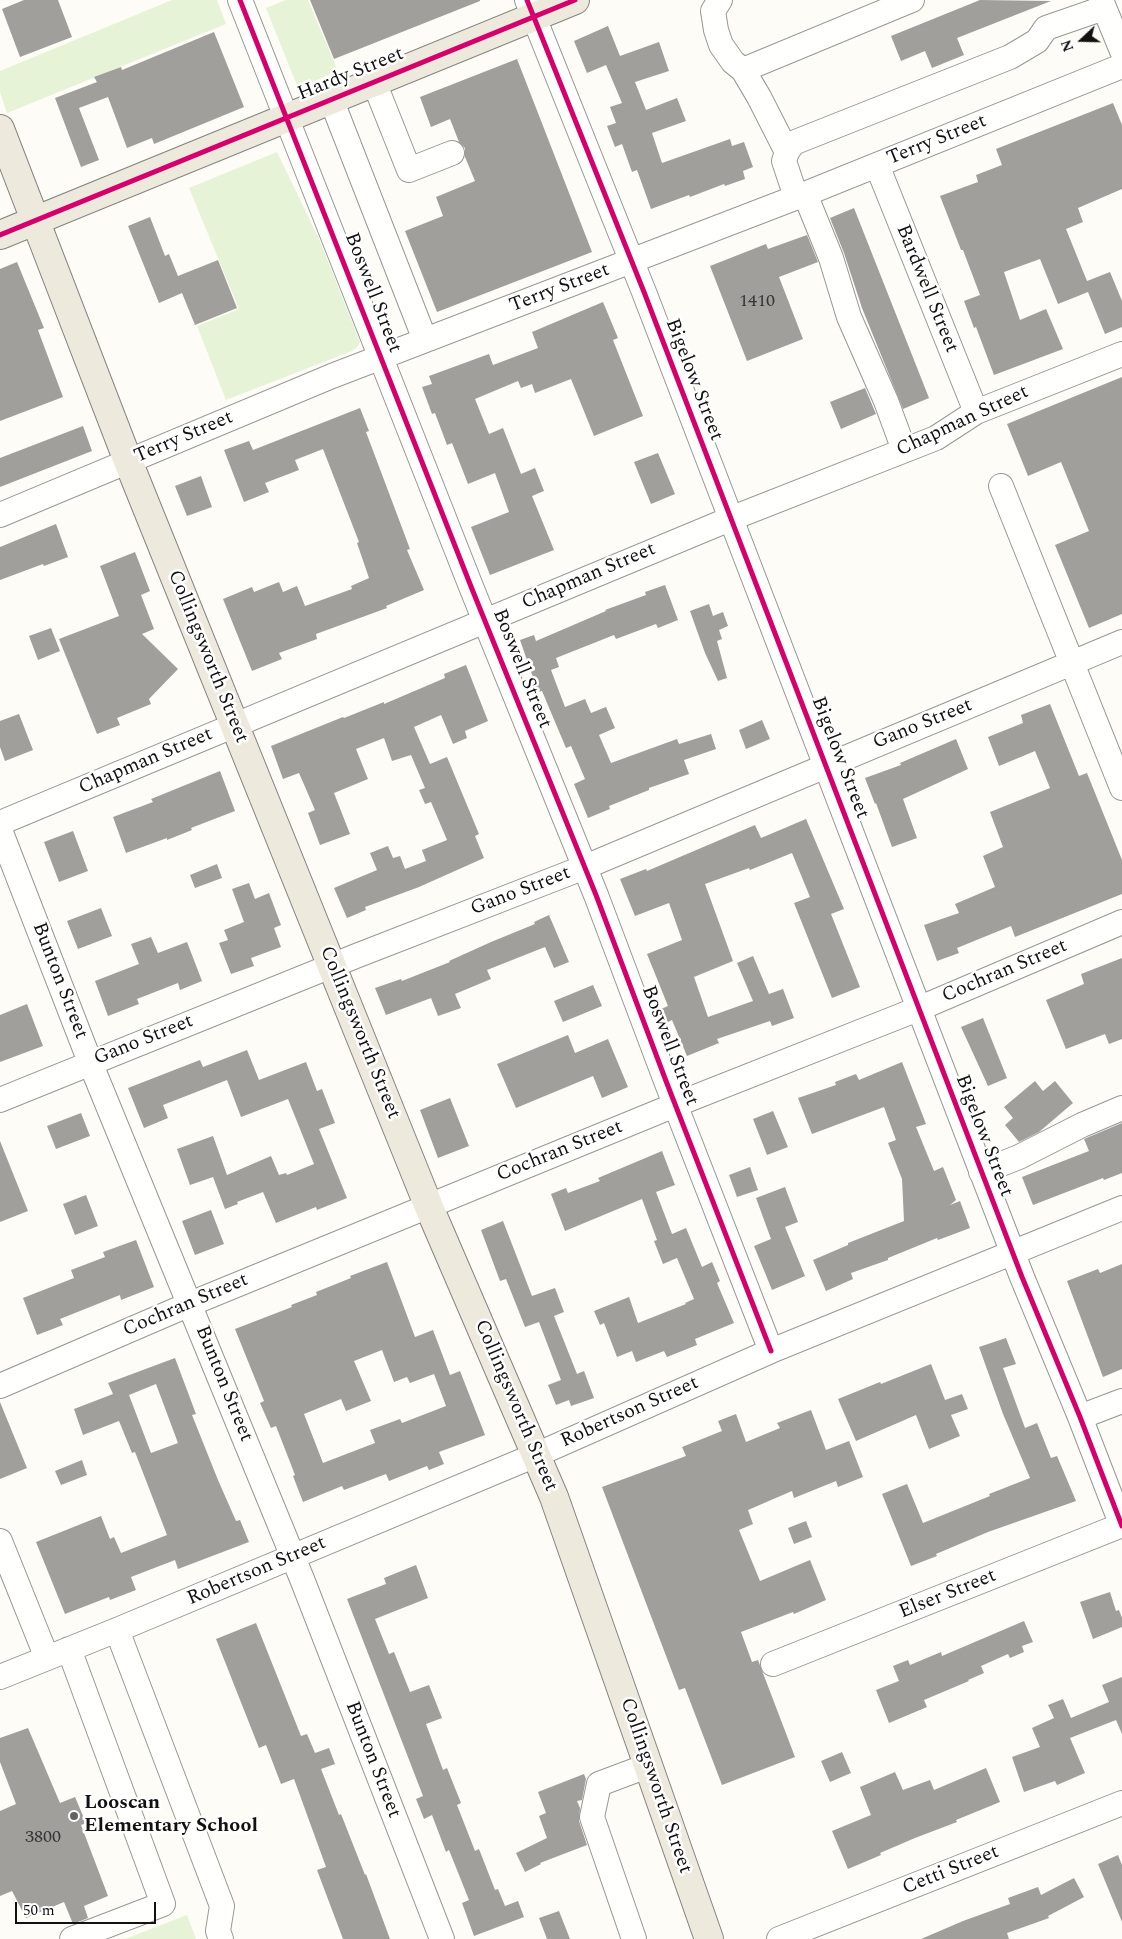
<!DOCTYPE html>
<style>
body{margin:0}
#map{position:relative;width:1122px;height:1939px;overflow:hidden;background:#fdfcf7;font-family:Spectral,serif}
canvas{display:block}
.north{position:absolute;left:1057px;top:15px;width:50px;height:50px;-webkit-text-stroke:4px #fff;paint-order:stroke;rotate:249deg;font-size:14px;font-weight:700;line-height:20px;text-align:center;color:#111}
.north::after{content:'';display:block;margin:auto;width:18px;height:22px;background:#111;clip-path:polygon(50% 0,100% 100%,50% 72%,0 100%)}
.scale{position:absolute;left:15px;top:1902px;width:141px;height:22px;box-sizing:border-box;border:2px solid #111;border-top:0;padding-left:6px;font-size:15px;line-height:18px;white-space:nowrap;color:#111;-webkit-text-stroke:4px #fff;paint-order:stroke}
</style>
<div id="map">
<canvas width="1122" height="1939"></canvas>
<div class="north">N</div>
<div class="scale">50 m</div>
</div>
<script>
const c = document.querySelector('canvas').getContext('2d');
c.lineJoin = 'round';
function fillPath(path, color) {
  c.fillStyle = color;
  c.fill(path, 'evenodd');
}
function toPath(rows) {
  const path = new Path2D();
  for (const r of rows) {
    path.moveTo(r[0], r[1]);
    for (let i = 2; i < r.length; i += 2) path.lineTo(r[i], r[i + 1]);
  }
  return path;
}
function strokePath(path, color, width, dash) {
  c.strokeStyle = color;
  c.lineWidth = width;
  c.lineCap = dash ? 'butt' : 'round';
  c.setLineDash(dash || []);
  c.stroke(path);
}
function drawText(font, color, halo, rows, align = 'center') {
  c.font = font + ' Spectral,serif';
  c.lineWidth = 5;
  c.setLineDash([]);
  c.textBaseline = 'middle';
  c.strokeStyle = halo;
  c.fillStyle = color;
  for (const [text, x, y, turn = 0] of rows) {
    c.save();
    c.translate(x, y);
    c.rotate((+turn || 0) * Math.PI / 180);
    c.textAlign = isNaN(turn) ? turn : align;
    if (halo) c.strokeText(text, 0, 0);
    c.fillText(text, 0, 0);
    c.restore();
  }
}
fillPath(toPath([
 [172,0,217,0,226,24,7,113,0,92,0,71],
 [286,0,308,0,338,71,298,88,266,8],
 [277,152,319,239,360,342,357,347,352,351,226,400,197,326,239,309,189,188],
 [187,1915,196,1939,125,1939]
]), '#e7f3d7');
fillPath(toPath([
 [24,0,58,0,72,37,20,57,2,9],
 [310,0,480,0,480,1,334,59],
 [980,0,1051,1,957,38,964,55,932,68,925,51,901,61,891,36],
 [608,26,620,56,659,42,669,71,635,82,646,110,677,98,686,121,652,133,662,163,730,139,732,146,744,142,753,167,743,171,745,179,725,186,724,184,690,197,689,195,651,209,637,170,632,172,622,144,615,147,607,126,616,123,610,107,622,103,606,65,587,73,574,41],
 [214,32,244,107,154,144,152,138,127,148,108,97,79,108,99,160,81,167,55,98,97,82,94,77,121,67,122,70],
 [517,59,592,252,437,312,405,231,443,216,436,197,475,181,465,157,465,148,459,142,450,119,431,127,420,97],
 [1113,103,1122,125,1122,189,1078,208,1083,222,1066,229,1087,281,1110,272,1122,301,1122,327,1105,334,1088,292,1058,304,1040,259,1004,272,1020,320,1046,309,1063,349,994,375,976,327,974,328,964,301,980,295,963,250,961,250,940,196,978,182,976,175,1002,165,996,149],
 [854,208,929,398,903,409,862,308,844,253,830,218],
 [150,217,165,256,169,254,178,276,218,260,237,308,195,325,182,293,159,303,128,226],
 [807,235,818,262,779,277,803,339,747,361,710,266,766,244,768,249],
 [17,262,44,328,38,330,63,397,0,421,0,269],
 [603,302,618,338,613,340,643,416,594,436,571,379,535,393,532,384,521,388,518,381,475,399,489,434,503,428,521,474,535,468,544,491,532,496,554,550,490,575,471,527,509,512,495,473,468,484,452,443,447,445,435,413,432,414,422,387,432,384,429,376,489,354,493,365,538,348,532,332],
 [1122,377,1122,614,1089,628,1055,545,1089,531,1061,462,1028,476,1007,424],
 [865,388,876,414,841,429,830,402],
 [360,408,369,431,366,432,410,549,407,550,424,590,386,606,387,608,316,634,317,639,279,653,282,659,252,671,223,599,252,587,254,592,279,582,283,592,297,586,305,606,352,589,351,586,369,578,357,543,359,542,323,449,295,460,299,470,265,483,269,492,244,502,224,450,249,441,253,450],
 [83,426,92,451,0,487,0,458],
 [658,453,675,494,651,504,634,462],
 [201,476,212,507,187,516,175,486],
 [56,524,68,557,44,566,43,564,0,580,0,547],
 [135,552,150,591,141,595,154,629,142,634,178,669,149,699,151,704,117,718,120,725,97,734,59,639,119,616,100,566],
 [665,585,678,620,658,628,656,624,616,639,614,635,556,658,559,667,551,670,565,707,585,699,591,713,606,707,615,728,599,735,611,763,677,739,679,744,711,734,716,749,684,760,689,774,649,788,649,790,609,806,610,809,588,818,574,784,585,779,571,746,566,748,542,691,538,692,520,640,534,635,536,641,606,611,605,610,646,595,645,592],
 [709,604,713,616,723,612,728,626,719,630,722,639,717,641,727,678,718,681,705,653,690,611],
 [51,628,60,651,38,660,29,636],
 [466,665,488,721,465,731,467,738,453,744,441,715,414,727,430,764,447,757,479,834,475,836,484,858,419,887,365,907,366,910,347,918,334,888,377,870,370,853,388,846,393,858,400,856,405,869,426,861,422,850,447,840,431,802,425,804,419,790,425,788,411,755,392,761,384,738,356,749,368,779,334,793,350,834,320,845,308,813,315,810,299,773,283,779,271,746,343,717,344,718,384,702,384,704,445,678,444,674],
 [1050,704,1079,776,1087,773,1122,860,1122,894,1015,937,1011,926,957,948,959,953,937,961,924,925,959,913,955,904,995,887,983,856,1003,847,990,812,1050,788,1035,751,999,766,988,737,1023,723,1021,715],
 [19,714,33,750,5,761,0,747,0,721],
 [762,720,770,739,746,749,739,730],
 [956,739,968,769,903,799,917,838,892,847,876,803,875,804,865,778,901,765,900,763],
 [220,771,235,811,191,828,192,830,167,840,167,838,126,853,113,817,153,802,151,799],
 [806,819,844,909,831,914,860,987,832,998,794,903,810,897,792,853,750,870,749,868,705,884,733,961,694,977,708,1017,753,1001,737,963,753,956,769,994,783,989,794,1018,772,1026,770,1021,717,1039,719,1043,687,1056,672,1020,666,1023,661,1009,668,1006,647,954,682,940,669,903,635,916,620,879,646,869,647,871,755,825,761,838],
 [73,831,88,871,59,882,44,842],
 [217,864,222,878,195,888,190,875],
 [249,883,255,899,269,893,281,925,274,928,281,947,251,958,254,966,231,974,219,943,228,940,224,930,244,922,232,889],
 [101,908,112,936,78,949,67,921],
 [549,915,569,962,554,968,545,947,487,970,491,979,455,994,461,1008,438,1016,431,998,386,1015,375,988,401,979,402,981,450,962,449,961,491,942,535,924,534,922],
 [151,937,158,953,187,942,202,981,180,990,178,983,137,999,139,1004,108,1016,95,981,139,964,131,944],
 [1122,958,1122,1039,1109,1044,1105,1034,1066,1049,1046,1000,1084,984,1081,974],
 [593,985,602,1006,563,1022,554,1001],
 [27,1004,43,1046,0,1062,0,1015],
 [983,1018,1007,1078,988,1086,961,1027],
 [568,1035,575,1053,608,1039,628,1087,602,1098,593,1076,516,1108,497,1064],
 [247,1050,259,1080,306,1062,317,1091,322,1089,335,1123,319,1129,347,1198,317,1210,316,1207,276,1223,263,1192,237,1202,238,1204,225,1209,213,1177,190,1185,177,1149,213,1136,227,1175,271,1156,279,1175,286,1173,287,1175,314,1164,288,1099,241,1117,227,1080,163,1105,168,1118,144,1128,128,1088,200,1060,203,1067],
 [902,1062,926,1124,916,1127,934,1171,943,1167,956,1200,950,1205,960,1201,970,1228,938,1240,937,1238,888,1258,888,1260,851,1273,853,1279,826,1291,813,1260,848,1245,848,1243,904,1221,902,1179,888,1143,896,1140,884,1107,812,1134,798,1098,836,1085,835,1082,856,1074,859,1080],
 [1035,1081,1043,1091,1055,1081,1073,1103,1039,1132,1019,1142,1005,1125,1013,1118,1004,1107],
 [450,1098,469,1146,438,1158,420,1110],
 [773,1111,788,1147,767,1155,753,1119],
 [81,1113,90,1136,56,1149,47,1126],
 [1122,1123,1122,1173,1104,1180,1103,1178,1033,1205,1022,1177,1089,1151,1084,1139],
 [0,1141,28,1211,0,1222],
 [662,1151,675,1185,656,1192,672,1234,686,1228,702,1267,712,1262,720,1281,717,1283,734,1323,695,1339,697,1345,667,1357,664,1351,636,1362,632,1351,617,1357,604,1323,600,1325,594,1311,629,1297,638,1323,686,1304,685,1303,694,1299,677,1258,663,1264,654,1241,657,1240,642,1199,565,1231,551,1194,566,1188,568,1193,600,1181,598,1178],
 [750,1167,758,1190,737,1197,729,1175],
 [785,1187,798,1222,785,1227,805,1276,772,1290,754,1246,771,1239,756,1198],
 [86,1195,98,1226,75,1235,63,1204],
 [211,1210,224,1244,195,1255,182,1221],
 [503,1221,532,1296,555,1288,564,1312,554,1316,577,1374,584,1371,594,1398,571,1406,569,1400,556,1405,548,1385,561,1380,539,1322,525,1327,506,1279,500,1281,481,1230],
 [136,1240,154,1287,121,1300,120,1295,60,1319,63,1325,37,1335,23,1298,74,1278,71,1270,105,1257,103,1252],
 [387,1262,415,1337,433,1330,450,1375,460,1371,485,1435,439,1452,444,1464,429,1470,427,1466,389,1481,386,1474,344,1490,342,1486,303,1502,293,1476,295,1475,276,1426,271,1428,260,1403,264,1401,235,1329,292,1307,291,1305,317,1295,316,1292,351,1278,350,1276],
 [382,1350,394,1382,407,1377,410,1383,434,1374,446,1406,402,1423,400,1419,370,1430,375,1443,323,1463,304,1414,341,1399,346,1411,371,1401,354,1361],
 [1122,1264,1122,1369,1103,1377,1067,1281,1098,1269,1100,1273],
 [1006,1338,1016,1364,1003,1368,1025,1428,1037,1423,1051,1458,1057,1456,1076,1501,988,1532,936,1554,937,1556,911,1566,882,1494,907,1484,923,1523,990,1496,989,1494,1030,1478,1003,1414,979,1347],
 [175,1358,196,1414,192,1415,218,1480,236,1521,240,1520,249,1542,178,1569,175,1560,131,1577,136,1590,110,1600,109,1597,65,1614,36,1542,101,1516,110,1539,114,1537,121,1553,167,1535,135,1452,132,1453,119,1421,83,1435,74,1409,113,1394,108,1383],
 [156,1384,178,1443,151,1453,129,1395],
 [931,1364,945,1400,962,1394,968,1409,951,1415,960,1436,929,1449,916,1415,856,1441,838,1399,880,1382,881,1384],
 [0,1402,27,1468,0,1479],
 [811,1410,826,1450,849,1441,863,1477,838,1487,836,1481,794,1498,792,1491,748,1510,753,1524,739,1530,760,1581,810,1560,826,1600,794,1614,793,1612,741,1632,752,1662,758,1660,795,1757,722,1785,685,1688,679,1690,602,1487,686,1456,682,1447,722,1431,718,1421,736,1414,746,1442,780,1428,777,1423],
 [82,1460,87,1475,61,1485,55,1471],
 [806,1521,812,1537,794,1544,788,1528],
 [416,1565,428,1598,375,1619,389,1654,394,1652,410,1692,429,1685,442,1718,426,1724,443,1770,447,1768,461,1803,457,1805,475,1851,479,1849,495,1890,498,1889,505,1906,518,1901,524,1917,474,1936,462,1903,469,1900,449,1850,446,1852,432,1815,424,1819,416,1799,423,1796,347,1599,386,1584,384,1578],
 [1110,1592,1116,1611,1119,1610,1122,1618,1122,1627,1093,1639,1080,1602],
 [1024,1621,1033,1642,1022,1646,1024,1652,1010,1658,1008,1654,981,1666,984,1673,968,1680,969,1681,924,1700,927,1707,889,1723,876,1690,899,1681,893,1666,908,1660,910,1665,941,1652,942,1656],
 [256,1623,301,1736,307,1734,315,1753,329,1748,335,1764,321,1769,339,1815,341,1814,365,1875,366,1874,390,1939,343,1939,317,1870,326,1867,294,1779,281,1784,266,1745,259,1748,216,1639],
 [1122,1677,1122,1734,1116,1720,1070,1738,1085,1773,1057,1785,1055,1781,1024,1792,1012,1757,1040,1747,1032,1728,1054,1718,1048,1705,1063,1699,1071,1718,1109,1702,1102,1685],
 [28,1728,60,1803,75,1797,86,1823,81,1825,108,1896,84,1906,88,1918,73,1924,64,1902,26,1918,12,1891,0,1896,0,1811,16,1804,0,1762,0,1738],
 [842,1752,851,1773,830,1782,821,1761],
 [986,1768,1000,1802,956,1820,957,1822,915,1838,880,1853,881,1855,848,1869,832,1831,871,1815,860,1787,895,1772,903,1790,930,1780,934,1790],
 [584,1774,586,1779,582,1800,577,1801,580,1808,579,1821,587,1845,540,1863,541,1864,525,1872,516,1853,547,1838,539,1816,546,1813,538,1792],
 [1118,1855,1122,1865,1122,1922,1098,1864],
 [1074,1878,1084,1897,1048,1916,1049,1918,1007,1933,1009,1939,921,1939,963,1921,1010,1904,1008,1898,1038,1887,1041,1895],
 [559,1911,570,1939,547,1939,539,1918]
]), '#a19f9c');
const minor = toPath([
 [240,0,472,589,596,895,666,1081,771,1351],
 [527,0,644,292,1022,1277,1080,1417,1122,1526],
 [720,0,713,11,716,30,721,45,733,62,743,70,759,97,787,152],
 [1101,0,1122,51],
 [743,70,912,0],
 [374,82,409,170,452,153],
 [331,99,425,340],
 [877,165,976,412],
 [805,194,831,258,849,317,886,401,904,450],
 [796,197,784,161,787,152,793,143,1010,57,1037,41,1046,28,1104,8],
 [1001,486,1122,788],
 [0,515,332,376,805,194,1122,66],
 [0,823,730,519,936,438,976,412,1122,354],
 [0,830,90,1062,302,1579,442,1939],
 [0,1100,356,956,585,867,1122,642],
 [981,1172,1019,1157,1082,1125,1122,1108],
 [0,1386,190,1304,675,1105,918,1009,1122,922],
 [1080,1417,1122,1401],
 [0,1541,47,1658],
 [117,1630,222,1906,218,1931,221,1939],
 [69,1649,163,1904,72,1939],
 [773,1664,1122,1525],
 [0,1677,117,1630,536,1455,771,1351,1122,1208],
 [634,1939,592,1817,599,1784,647,1766],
 [779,1939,1122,1803]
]);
const major = toPath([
 [0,129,128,461,429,1207,554,1497,709,1939],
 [0,235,575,0]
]);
strokePath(minor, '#979795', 26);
strokePath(major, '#858482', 30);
strokePath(minor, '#fffffe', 24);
strokePath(major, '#ede9dc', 28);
strokePath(toPath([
 [240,0,472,589,596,895,666,1081,771,1351],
 [527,0,644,292,1022,1277,1080,1417,1122,1526],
 [0,235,575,0]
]), '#d6006c', 5);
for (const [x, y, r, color] of [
 [74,1816,5,"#646362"]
]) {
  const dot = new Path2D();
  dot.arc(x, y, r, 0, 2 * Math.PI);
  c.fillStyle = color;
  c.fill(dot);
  strokePath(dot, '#fff', 2);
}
drawText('18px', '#353434', null, [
 ["1410",757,302],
 ["3800",43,1838]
]);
drawText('20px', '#111', '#fff', [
 ["Hardy Street",351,75,-22],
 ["Terry Street",937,141,-22],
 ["Terry Street",560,289,-21],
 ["Bardwell Street",926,289,68],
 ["Boswell Street",372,293,69],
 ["Bigelow Street",693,380,69],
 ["Chapman Street",963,422,-25],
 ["Terry Street",184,438,-23],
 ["Chapman Street",589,577,-23],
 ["Collingsworth Street",207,657,68],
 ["Boswell Street",521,669,68],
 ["Gano Street",923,725,-22],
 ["Bigelow Street",839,758,69],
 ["Chapman Street",146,762,-23],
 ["Gano Street",521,892,-21],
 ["Cochran Street",1005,972,-23],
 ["Bunton Street",59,981,69],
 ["Collingsworth Street",359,1033,68],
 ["Gano Street",144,1041,-22],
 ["Boswell Street",669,1046,69],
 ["Bigelow Street",983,1136,69],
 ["Cochran Street",560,1152,-22],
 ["Cochran Street",186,1306,-23],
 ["Bunton Street",223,1384,68],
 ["Collingsworth Street",515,1406,67],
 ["Robertson Street",630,1413,-24],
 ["Robertson Street",257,1572,-23],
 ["Elser Street",948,1595,-22],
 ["Bunton Street",372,1760,69],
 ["Collingsworth Street",655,1786,71],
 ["Cetti Street",951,1871,-22]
]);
drawText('bold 20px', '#111', '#fff', [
 ["Looscan",84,1804],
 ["Elementary School",84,1827]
], 'left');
</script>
